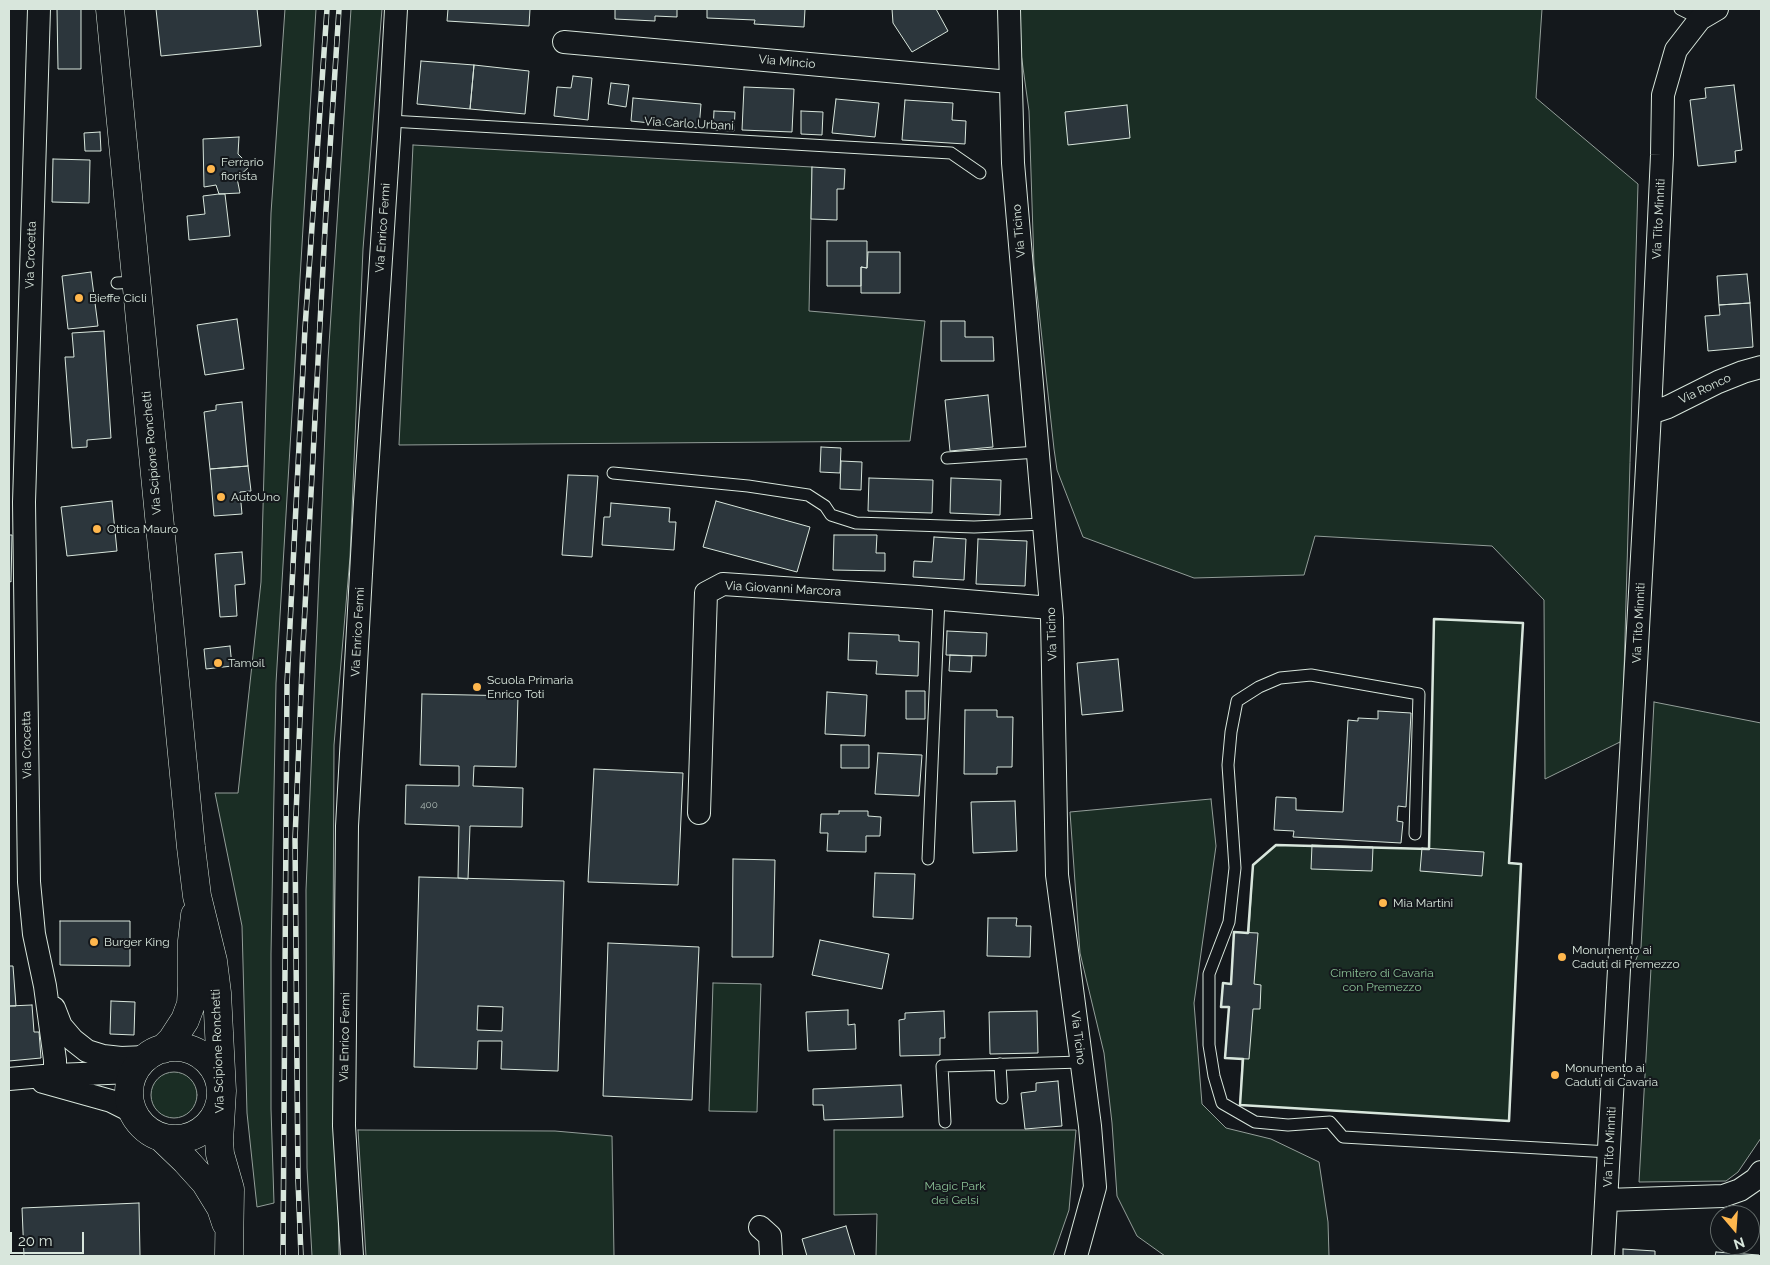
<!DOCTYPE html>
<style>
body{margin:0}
#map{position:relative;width:1770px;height:1265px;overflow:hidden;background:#14181c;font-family:Raleway,sans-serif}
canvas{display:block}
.frame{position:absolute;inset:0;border:10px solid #d8e6dc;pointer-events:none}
.north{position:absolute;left:1710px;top:1205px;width:50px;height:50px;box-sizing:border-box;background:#14181c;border:1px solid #626a69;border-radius:50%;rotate:162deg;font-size:14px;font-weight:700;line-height:20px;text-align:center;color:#d8e6dc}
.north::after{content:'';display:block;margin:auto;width:18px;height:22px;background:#ffb74d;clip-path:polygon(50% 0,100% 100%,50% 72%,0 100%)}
.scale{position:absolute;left:10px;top:1232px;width:74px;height:22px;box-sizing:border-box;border:2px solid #d8e6dc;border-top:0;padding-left:6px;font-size:15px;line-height:18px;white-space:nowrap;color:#d8e6dc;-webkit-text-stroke:4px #14181c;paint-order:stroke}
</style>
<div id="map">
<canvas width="1770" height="1265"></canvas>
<div class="frame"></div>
<div class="north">N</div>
<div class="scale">20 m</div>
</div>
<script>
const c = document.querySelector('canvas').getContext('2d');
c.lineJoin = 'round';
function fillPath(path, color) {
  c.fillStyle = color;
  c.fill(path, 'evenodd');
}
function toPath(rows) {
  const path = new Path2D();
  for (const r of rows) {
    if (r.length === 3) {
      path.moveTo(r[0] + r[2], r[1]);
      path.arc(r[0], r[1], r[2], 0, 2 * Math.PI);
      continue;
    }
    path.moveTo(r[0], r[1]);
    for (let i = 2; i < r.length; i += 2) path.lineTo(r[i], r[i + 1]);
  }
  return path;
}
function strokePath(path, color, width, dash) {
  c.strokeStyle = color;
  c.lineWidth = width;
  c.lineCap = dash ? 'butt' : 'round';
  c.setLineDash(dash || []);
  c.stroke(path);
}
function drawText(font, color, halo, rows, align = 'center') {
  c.font = font + ' Raleway,sans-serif';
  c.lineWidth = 4;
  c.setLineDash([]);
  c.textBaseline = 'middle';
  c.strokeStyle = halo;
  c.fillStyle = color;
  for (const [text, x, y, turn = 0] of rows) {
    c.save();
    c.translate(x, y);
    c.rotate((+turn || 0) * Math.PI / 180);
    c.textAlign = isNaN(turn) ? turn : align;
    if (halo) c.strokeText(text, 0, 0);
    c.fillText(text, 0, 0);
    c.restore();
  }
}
const green = toPath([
 [285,9,316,9,276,683,271,954,271,1109,274,1203,257,1207,247,1113,242,926,215,793,238,793,261,582,271,213,285,9],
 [351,9,382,9,363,249,350,557,334,745,333,953,339,1256,312,1256,307,1168,306,890,328,360,351,9],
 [1017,9,1542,9,1536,98,1638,184,1622,741,1545,779,1544,600,1492,546,1315,536,1304,575,1194,578,1083,537,1057,470,1054,449,1034,265,1029,111,1020,46,1017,9],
 [413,145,812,167,809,311,925,321,910,441,399,445,413,145],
 [1434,619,1523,623,1509,863,1521,864,1509,1121,1240,1105,1242,1059,1225,1058,1229,1007,1221,1007,1223,983,1231,984,1234,932,1249,933,1253,865,1276,845,1429,849,1434,619],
 [1654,702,1761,723,1761,1138,1738,1172,1726,1181,1639,1182,1651,968,1633,967,1641,947,1654,702],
 [1211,799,1216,846,1194,1003,1202,1104,1226,1128,1271,1139,1319,1162,1328,1222,1329,1256,1165,1256,1137,1236,1117,1196,1112,1123,1104,1053,1080,953,1070,812,1211,799],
 [713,983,761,984,757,1112,709,1111,713,983],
 [174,1095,23],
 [358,1130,555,1131,612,1136,614,1256,366,1256,358,1130],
 [834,1130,1076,1130,1069,1210,1053,1256,876,1256,877,1214,834,1215,834,1130]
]);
fillPath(green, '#1a2d24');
strokePath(green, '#939e99', 1);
const building = toPath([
 [57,9,81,9,81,69,58,69,57,9],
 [156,9,257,9,261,46,161,56,156,9],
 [448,9,530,9,529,26,447,21,448,9],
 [615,9,677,9,677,17,655,16,655,21,615,19,615,9],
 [707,9,805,9,804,27,754,24,755,20,707,18,707,9],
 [892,9,936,9,948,31,912,52,893,23,892,9],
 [421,61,474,65,470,109,417,104,421,61],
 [474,65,529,71,525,114,470,109,474,65],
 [573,76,592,78,588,120,554,116,557,87,571,88,573,76],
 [611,83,629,85,626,107,608,104,611,83],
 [1734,85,1742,150,1735,151,1736,162,1698,166,1690,100,1706,98,1705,88,1734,85],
 [744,87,794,89,792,132,742,130,744,87],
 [633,98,701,104,699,128,631,121,633,98],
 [836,99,879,103,875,137,832,133,836,99],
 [905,100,953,103,952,120,966,121,965,144,902,140,905,100],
 [1127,105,1130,138,1068,145,1065,112,1127,105],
 [714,111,735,112,734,131,713,130,714,111],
 [801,111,823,112,822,135,801,134,801,111],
 [100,132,101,151,85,151,84,133,100,132],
 [239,137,238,154,250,166,237,178,240,193,219,194,216,185,204,187,203,139,239,137],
 [53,159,90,160,89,203,52,202,53,159],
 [812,167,845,169,844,189,837,189,837,220,811,219,812,167],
 [219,194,225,194,230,236,189,240,187,216,205,214,203,196,219,194],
 [827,241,867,241,867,268,861,267,861,286,827,286,827,241],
 [868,252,900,252,900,293,861,293,861,267,867,268,868,252],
 [91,272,98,326,68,329,62,276,91,272],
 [1747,274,1750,303,1719,305,1717,276,1747,274],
 [1750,303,1753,347,1708,351,1705,316,1720,315,1719,305,1750,303],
 [237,319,244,369,205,375,197,325,237,319],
 [941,321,965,321,965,337,993,337,994,361,941,361,941,321],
 [104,331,111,438,87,440,87,447,72,448,65,357,74,357,72,333,104,331],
 [988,395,993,447,950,451,945,400,988,395],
 [242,402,248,466,210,469,204,412,216,410,216,405,242,402],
 [821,447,841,448,840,473,820,472,821,447],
 [841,461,862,462,861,490,840,489,841,461],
 [248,466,251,491,240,492,242,514,214,516,210,469,248,466],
 [568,475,598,476,592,557,562,555,568,475],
 [869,478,933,480,932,513,868,511,869,478],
 [951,478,1001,480,1000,515,950,513,951,478],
 [112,501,117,551,67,556,61,507,112,501],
 [716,501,810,527,797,572,703,547,716,501],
 [611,503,670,508,669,522,676,522,674,550,602,545,604,517,610,517,611,503],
 [9,535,12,535,11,582,9,581,9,535],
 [834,535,877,535,876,553,885,553,885,571,833,570,834,535],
 [934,537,966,539,964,580,913,577,914,561,932,562,934,537],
 [978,539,1027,541,1025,586,976,584,978,539],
 [242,552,245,584,235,585,237,616,220,617,215,554,242,552],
 [947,631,987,633,986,656,946,655,947,631],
 [849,633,899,635,899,641,919,642,918,676,876,674,877,661,848,660,849,633],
 [230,646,232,666,206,669,204,649,230,646],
 [950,655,972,656,971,672,949,671,950,655],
 [1118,659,1123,711,1082,715,1077,663,1118,659],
 [906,691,925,691,925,719,906,719,906,691],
 [827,692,867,695,865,736,825,734,827,692],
 [422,694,518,696,516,767,474,766,473,786,523,788,522,827,470,826,468,879,458,878,459,826,405,824,406,785,459,786,459,766,420,765,422,694],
 [965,710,997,710,997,717,1013,717,1012,767,997,767,997,774,964,774,965,710],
 [1378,711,1411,713,1406,807,1398,806,1397,821,1403,822,1401,843,1293,837,1294,831,1274,830,1276,797,1296,798,1296,810,1343,812,1348,720,1358,721,1358,718,1378,719,1378,711],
 [841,745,869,745,869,768,841,768,841,745],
 [878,753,922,755,919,796,875,794,878,753],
 [594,769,683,773,678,885,588,882,594,769],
 [1015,801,1017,851,973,853,971,802,1015,801],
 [839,811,868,811,868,816,881,817,880,836,866,836,866,852,827,851,828,833,820,833,821,814,839,814,839,811],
 [1312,845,1373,847,1372,871,1311,869,1312,845],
 [1422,848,1484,852,1482,876,1420,871,1422,848],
 [733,859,775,860,773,957,732,957,733,859],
 [875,873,915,874,913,919,873,917,875,873],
 [419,877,564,881,558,1071,501,1069,502,1041,478,1041,477,1069,414,1067,419,877],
 [478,1006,503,1007,502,1031,477,1030,478,1006],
 [988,918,1017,918,1016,926,1031,926,1030,957,987,956,988,918],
 [60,921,130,921,130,966,60,965,60,921],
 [1234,932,1258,933,1254,984,1261,985,1260,1009,1253,1009,1249,1059,1225,1058,1229,1007,1221,1007,1223,983,1231,984,1234,932],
 [820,940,889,954,882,989,812,975,820,940],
 [608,943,699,947,692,1100,603,1096,608,943],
 [9,966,13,966,16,1006,9,1006,9,966],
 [111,1001,135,1002,134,1035,110,1034,111,1001],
 [32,1005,34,1032,39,1032,41,1058,9,1061,9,1006,32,1005],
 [848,1010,848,1025,855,1024,856,1049,808,1051,806,1012,848,1010],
 [944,1011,945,1038,940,1038,940,1055,900,1056,899,1020,905,1019,905,1013,944,1011],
 [1037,1011,1038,1053,990,1054,989,1012,1037,1011],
 [1058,1081,1062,1126,1025,1129,1021,1093,1036,1091,1036,1083,1058,1081],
 [901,1085,903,1117,824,1120,823,1105,813,1105,813,1089,901,1085],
 [139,1203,140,1256,24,1256,22,1208,139,1203],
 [846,1226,855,1256,807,1256,802,1239,846,1226],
 [1623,1249,1655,1251,1655,1256,1623,1256,1623,1249],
 [1716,1252,1759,1255,1759,1256,1715,1256,1716,1252]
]);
fillPath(building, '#2c363c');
strokePath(building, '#d8e6dc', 1);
const lane = toPath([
 [1680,9,1700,19],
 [390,121,951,153,980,173],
 [117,283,135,282],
 [947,458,1038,452],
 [613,473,748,486,808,495,825,506,831,515,856,523,974,527,1044,524],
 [1415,834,1419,694,1311,675,1280,678,1259,687,1237,701,1231,732,1228,765,1235,868,1229,922,1209,974,1209,1045,1214,1076,1222,1103,1255,1122,1288,1125,1330,1122,1343,1137,1610,1152],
 [928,859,939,598],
 [1000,1064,1002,1098],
 [945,1122,942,1066,1082,1062]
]);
const street = toPath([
 [39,9,24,502,29,882,34,934,45,986,55,1060,55,1075],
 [1009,9,1013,163,1052,618,1057,875,1090,1126,1095,1187,1076,1256],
 [564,42,1010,82],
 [1650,413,1668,407,1718,382,1743,372,1761,367],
 [699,813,706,593,723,584,918,597,1051,608],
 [54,1008,61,1026,73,1040,87,1051,103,1056,121,1058,146,1057],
 [9,1079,55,1075,134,1072],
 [43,1082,111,1101,133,1112],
 [1607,1200,1723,1196,1740,1190,1756,1179,1761,1172],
 [760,1227,770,1236,771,1256],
 [352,1256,344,1126,347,826,365,502,389,137,396,9],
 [1603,1256,1650,413,1662,155,1663,95,1676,50,1700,19,1717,9]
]);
const secondary = toPath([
 [110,9,191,847,197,896,213,961,217,993,222,1091,219,1141,220,1154,230,1189,229,1256],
 [175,1093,46],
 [163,1049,172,1040,185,1020,191,1004,192,986,192,941,195,915],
 [161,1137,186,1161,205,1182,221,1208,226,1223]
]);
strokePath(lane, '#d8e6dc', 13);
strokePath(street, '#d8e6dc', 24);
strokePath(secondary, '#d8e6dc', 29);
strokePath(lane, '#14181c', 11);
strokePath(street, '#14181c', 22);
strokePath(secondary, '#14181c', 28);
const rail = toPath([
 [283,1256,287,684,305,328,327,9],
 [301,1256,298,1180,295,839,303,645,326,210,339,9]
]);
strokePath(rail, '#d8e6dc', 5.5);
strokePath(rail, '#14181c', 4, [11]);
strokePath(toPath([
 [1434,619,1523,623,1509,863,1521,864,1509,1121,1240,1105,1243,1059,1225,1058,1229,1007,1221,1007,1223,983,1231,984,1234,932,1248,933,1253,865,1276,845,1429,849,1434,619]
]), '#d8e6dc', 2.5);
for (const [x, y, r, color] of [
 [211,169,5,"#ffb74d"],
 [79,298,5,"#ffb74d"],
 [221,497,5,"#ffb74d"],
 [97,529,5,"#ffb74d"],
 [218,663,5,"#ffb74d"],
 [477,687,5,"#ffb74d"],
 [1383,903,5,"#ffb74d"],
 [94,942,5,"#ffb74d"],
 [1562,957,5,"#ffb74d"],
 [1555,1075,5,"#ffb74d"]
]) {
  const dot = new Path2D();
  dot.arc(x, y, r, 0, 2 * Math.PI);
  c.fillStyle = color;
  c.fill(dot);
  strokePath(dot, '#14181c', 2);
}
drawText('10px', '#adbab4', null, [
 ["400",429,805]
]);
drawText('12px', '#d8e6dc', '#14181c', [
 ["Via Mincio",787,62,5],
 ["Via Carlo Urbani",689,124,3],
 ["Via Tito Minniti",1659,219,-87],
 ["Via Enrico Fermi",383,228,-86],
 ["Via Ticino",1019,231,-95],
 ["Via Crocetta",31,255,-88],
 ["Via Ronco",1705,389,-25],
 ["Via Scipione Ronchetti",152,453,-95],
 ["Via Giovanni Marcora",783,589,3],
 ["Via Tito Minniti",1639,623,-87],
 ["Via Enrico Fermi",358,632,-87],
 ["Via Ticino",1052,634,-92],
 ["Via Crocetta",27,745,-91],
 ["Via Enrico Fermi",345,1037,-89],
 ["Via Ticino",1078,1038,83],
 ["Via Scipione Ronchetti",218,1051,-92],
 ["Via Tito Minniti",1610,1147,-87]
]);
drawText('12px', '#d8e6dc', '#14181c', [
 ["Ferrario",221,162],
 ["fiorista",221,176],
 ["Bieffe Cicli",89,298],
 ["AutoUno",231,497],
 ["Ottica Mauro",107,529],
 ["Tamoil",228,663],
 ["Scuola Primaria",487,680],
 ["Enrico Toti",487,694],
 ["Mia Martini",1393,903],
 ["Burger King",104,942],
 ["Monumento ai",1572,950],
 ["Caduti di Premezzo",1572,964],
 ["Monumento ai",1565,1068],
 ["Caduti di Cavaria",1565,1082]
], 'left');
drawText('12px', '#8ac095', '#14181c', [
 ["Cimitero di Cavaria",1382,973],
 ["con Premezzo",1382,987],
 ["Magic Park",955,1186],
 ["dei Gelsi",955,1200]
]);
</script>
